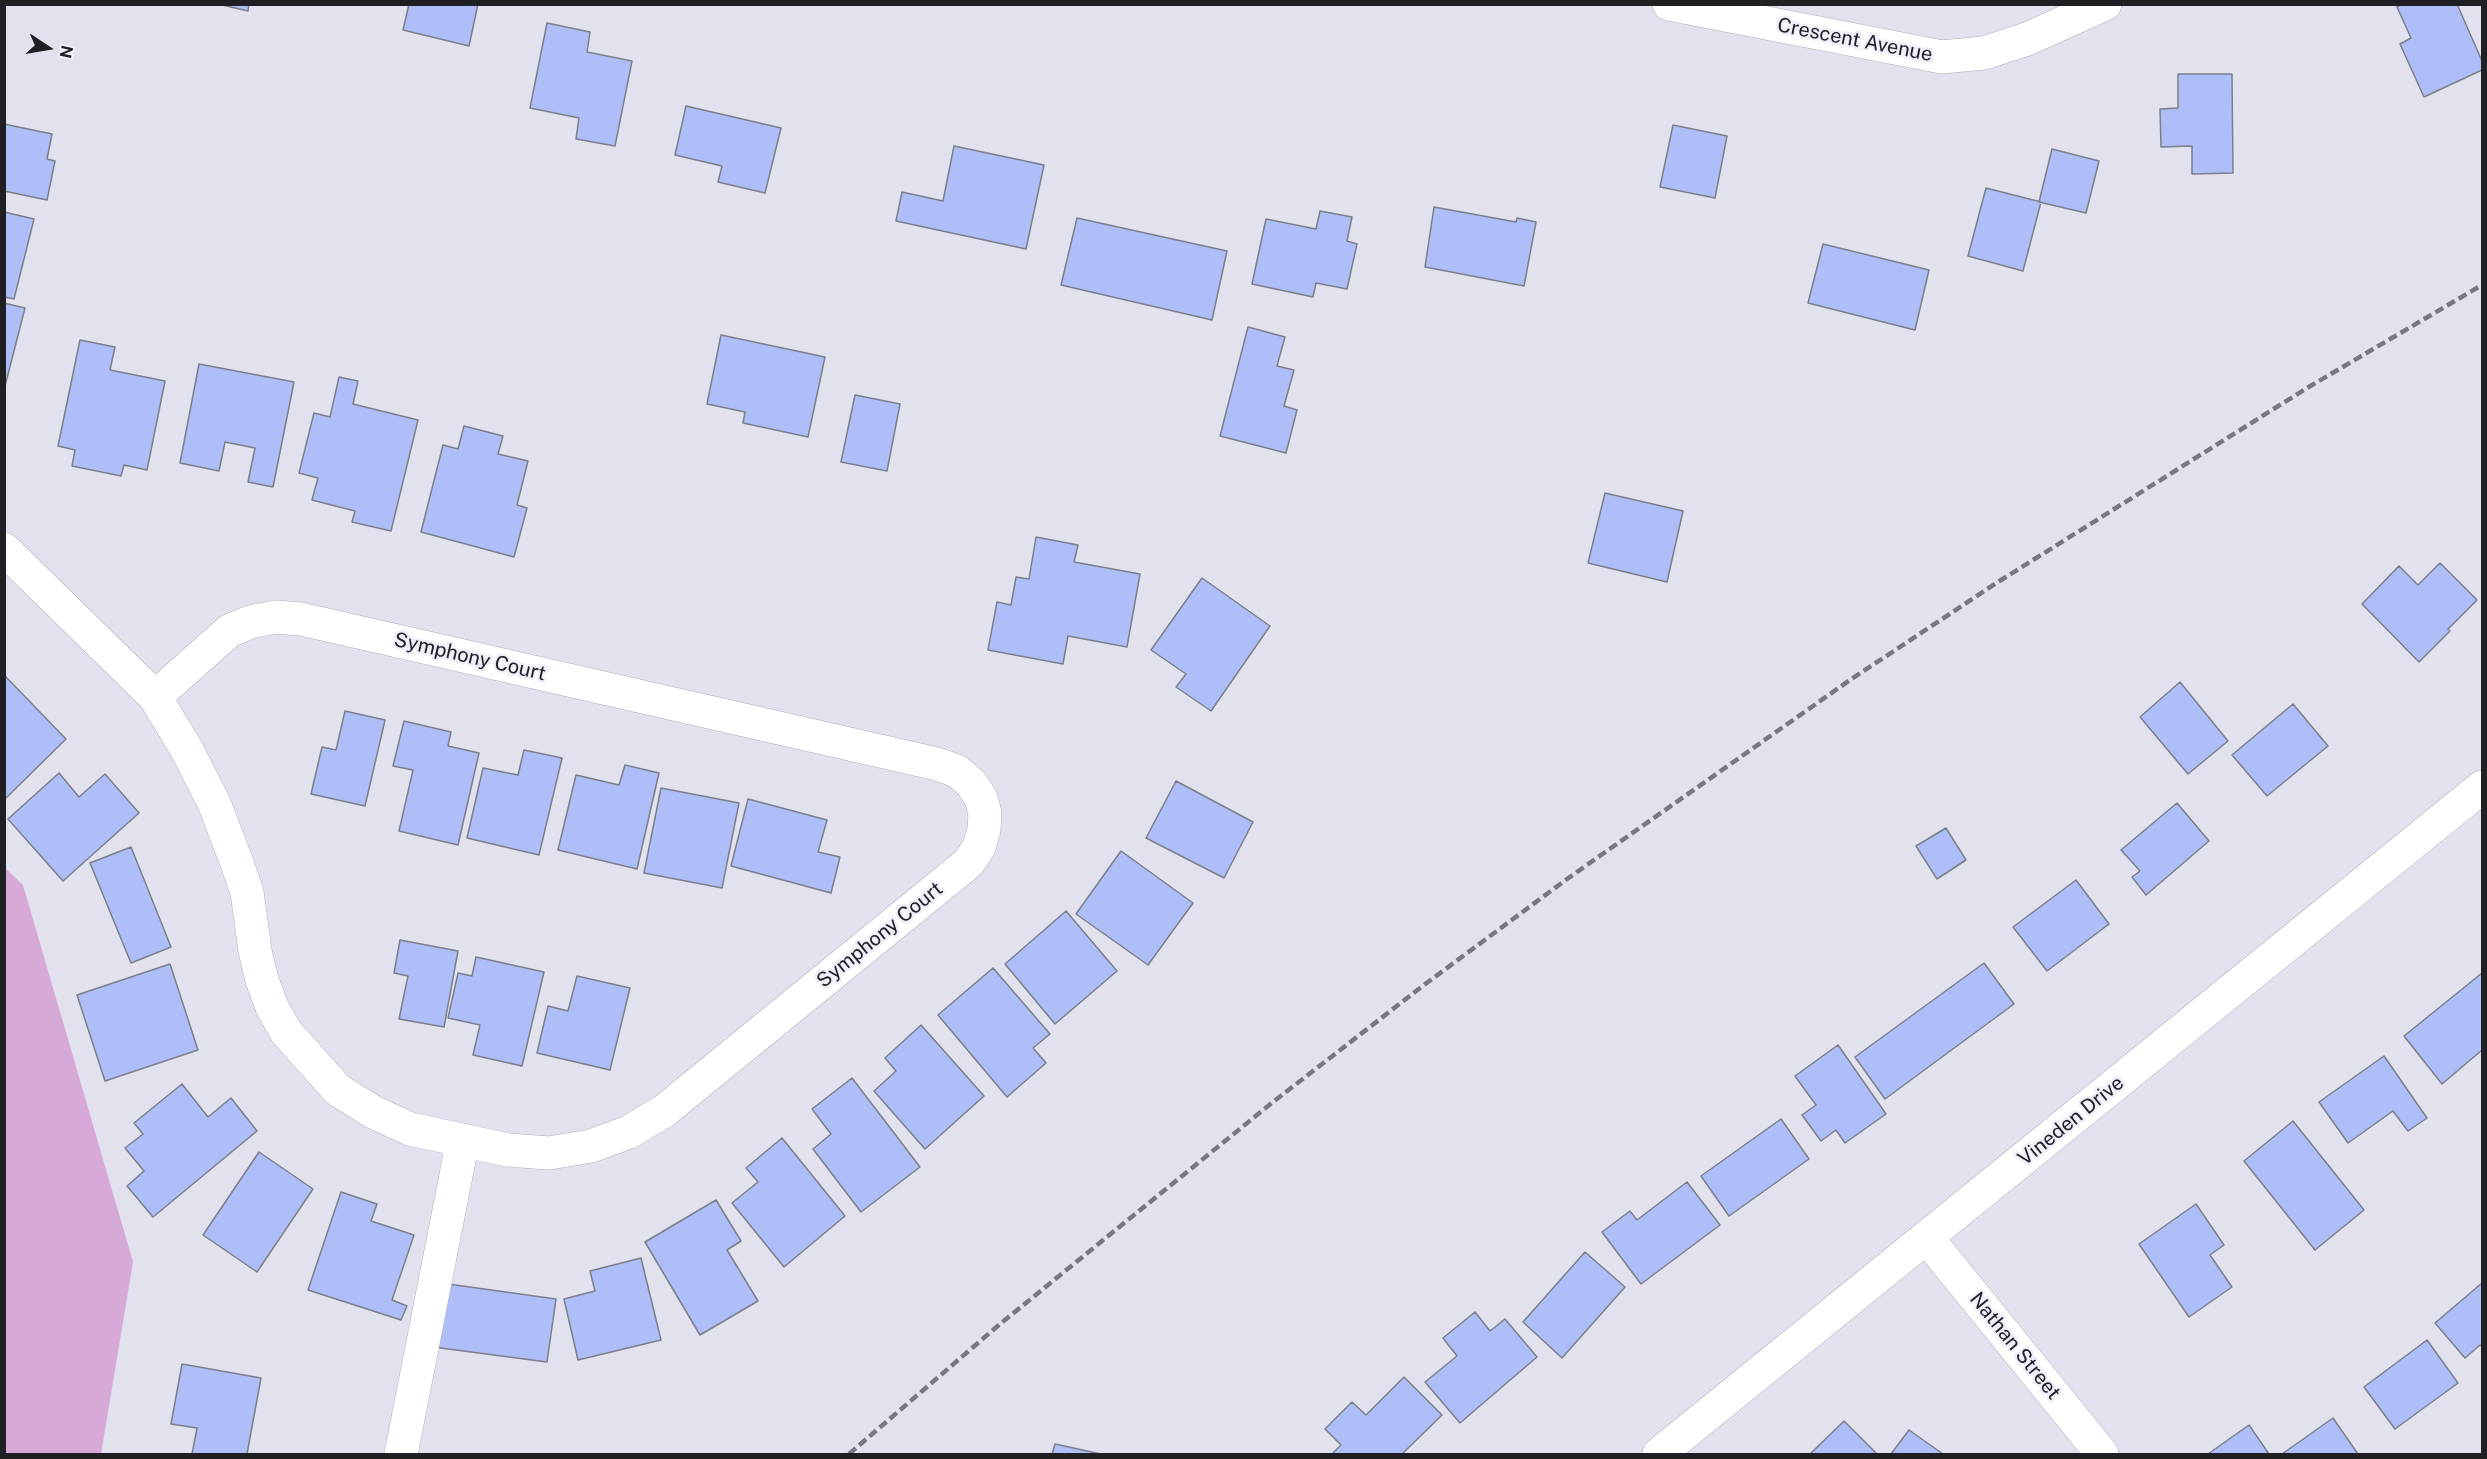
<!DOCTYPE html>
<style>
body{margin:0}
#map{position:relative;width:2487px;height:1459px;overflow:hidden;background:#e2e1ee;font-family:"Public Sans",sans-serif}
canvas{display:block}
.frame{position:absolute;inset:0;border:6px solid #202024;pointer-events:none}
.north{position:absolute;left:18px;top:18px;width:60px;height:60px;-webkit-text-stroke:4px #f0eefb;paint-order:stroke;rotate:102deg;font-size:16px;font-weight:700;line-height:24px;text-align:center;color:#202024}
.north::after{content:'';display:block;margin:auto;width:21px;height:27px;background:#202024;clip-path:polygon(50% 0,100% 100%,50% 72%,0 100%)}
</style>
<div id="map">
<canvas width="2487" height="1459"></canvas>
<div class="frame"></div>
<div class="north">N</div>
</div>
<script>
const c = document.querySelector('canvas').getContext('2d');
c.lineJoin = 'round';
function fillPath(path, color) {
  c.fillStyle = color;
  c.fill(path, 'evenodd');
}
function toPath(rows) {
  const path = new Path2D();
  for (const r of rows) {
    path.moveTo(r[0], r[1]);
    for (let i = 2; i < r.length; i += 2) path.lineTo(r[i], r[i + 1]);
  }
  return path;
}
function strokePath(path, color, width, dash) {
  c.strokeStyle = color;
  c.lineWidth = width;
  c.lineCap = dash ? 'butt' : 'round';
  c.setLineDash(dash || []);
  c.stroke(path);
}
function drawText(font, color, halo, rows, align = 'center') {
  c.font = font + ' "Public Sans",sans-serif';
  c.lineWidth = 5;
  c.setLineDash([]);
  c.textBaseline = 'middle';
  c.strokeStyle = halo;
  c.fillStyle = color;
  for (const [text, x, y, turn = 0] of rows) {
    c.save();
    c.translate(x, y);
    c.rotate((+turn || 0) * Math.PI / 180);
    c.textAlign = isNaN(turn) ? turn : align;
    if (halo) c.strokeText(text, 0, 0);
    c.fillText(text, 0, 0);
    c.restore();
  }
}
fillPath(toPath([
 [4,867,23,885,133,1262,101,1454,5,1454]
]), '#d7a9d7');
const building = toPath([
 [218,4,249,4,248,11,218,4],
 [409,4,478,4,469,46,403,30,409,4],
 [2402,4,2457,4,2482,61,2482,70,2424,97,2400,44,2411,38,2397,7,2402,4],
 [547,23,590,32,587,52,632,61,615,146,576,139,579,118,530,108,547,23],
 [2178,74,2232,74,2233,173,2192,174,2192,146,2161,147,2160,109,2178,108,2178,74],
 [686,106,781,128,765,193,718,182,722,166,675,155,686,106],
 [4,124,52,134,47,159,55,161,47,200,4,191,4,124],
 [1673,125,1727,136,1715,198,1660,187,1673,125],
 [954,146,1044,165,1026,249,896,221,902,192,943,201,954,146],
 [2052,149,2099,161,2086,213,2039,202,2052,149],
 [1986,188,2041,202,2023,271,1968,256,1986,188],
 [1434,207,1516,222,1517,218,1536,222,1524,286,1425,267,1434,207],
 [1320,211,1352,217,1347,241,1357,244,1347,289,1316,283,1313,297,1252,284,1266,219,1316,229,1320,211],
 [4,212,34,219,14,299,4,297,4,212],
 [1077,218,1227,251,1212,320,1061,285,1077,218],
 [1823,244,1929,270,1915,330,1808,303,1823,244],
 [4,303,25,308,4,390,4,303],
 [1248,327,1285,337,1277,366,1294,370,1284,406,1297,410,1286,453,1220,436,1248,327],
 [721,335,825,357,808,437,743,423,745,412,707,404,721,335],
 [80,340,115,347,110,370,165,381,147,470,124,465,121,476,72,466,75,450,58,446,80,340],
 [199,364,294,382,273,487,248,482,255,448,225,442,219,471,180,463,199,364],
 [339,377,358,381,353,404,418,420,391,531,352,522,355,511,312,500,318,478,299,473,314,413,330,417,339,377],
 [855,395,900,404,887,471,841,462,855,395],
 [464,426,503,436,498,454,528,461,517,505,527,508,514,557,421,532,443,445,458,449,464,426],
 [1605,493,1683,511,1667,582,1588,563,1605,493],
 [1036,537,1078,545,1074,562,1140,574,1127,647,1068,636,1063,664,988,650,997,602,1011,605,1016,577,1029,579,1036,537],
 [2440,563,2477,600,2448,629,2450,631,2419,662,2362,604,2399,566,2418,585,2440,563],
 [1202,578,1270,626,1211,711,1176,687,1186,674,1151,650,1202,578],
 [5,676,66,739,4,800,4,676,5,676],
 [2180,682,2228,741,2188,774,2140,717,2180,682],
 [2293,704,2328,746,2267,796,2232,755,2293,704],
 [345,711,385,720,365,806,311,794,322,747,336,750,345,711],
 [404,721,451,732,448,746,479,753,458,845,399,831,413,770,393,766,404,721],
 [524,750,562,758,539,855,467,838,483,768,518,775,524,750],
 [625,765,659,773,637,869,558,850,576,775,619,785,625,765],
 [59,773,79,797,105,774,139,813,63,881,8,819,59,773],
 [1176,781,1253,822,1224,878,1146,838,1176,781],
 [661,788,739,803,722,888,644,873,661,788],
 [748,799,827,820,818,852,840,857,831,893,731,866,748,799],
 [2177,803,2209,841,2146,895,2132,877,2140,871,2121,850,2177,803],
 [1946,828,1966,860,1937,879,1916,846,1946,828],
 [131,847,171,947,131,963,90,863,131,847],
 [1121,851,1193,903,1148,965,1076,914,1121,851],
 [2076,880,2109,924,2047,971,2013,927,2076,880],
 [1066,911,1117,971,1055,1024,1005,964,1066,911],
 [400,940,458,951,444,1027,399,1019,408,976,394,973,400,940],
 [476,957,544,972,522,1066,473,1055,480,1025,448,1018,458,973,472,976,476,957],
 [1984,963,2014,1004,1885,1099,1855,1057,1984,963],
 [170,964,198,1050,105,1081,77,995,170,964],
 [993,968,1050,1034,1033,1048,1046,1063,1007,1097,938,1015,993,968],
 [2482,973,2482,1050,2442,1084,2404,1036,2482,973],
 [577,976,630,988,610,1070,537,1053,548,1006,568,1011,577,976],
 [921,1025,984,1096,925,1149,874,1091,896,1071,885,1058,921,1025],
 [1838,1045,1886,1114,1845,1143,1836,1130,1821,1141,1802,1115,1816,1105,1795,1076,1838,1045],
 [2384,1056,2427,1118,2408,1131,2393,1111,2348,1143,2319,1102,2384,1056],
 [852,1078,920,1167,861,1212,813,1149,831,1134,812,1109,852,1078],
 [182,1084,208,1117,231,1098,257,1131,153,1217,127,1186,144,1171,125,1148,143,1134,134,1123,182,1084],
 [1781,1119,1809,1159,1729,1216,1701,1176,1781,1119],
 [2293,1121,2364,1210,2315,1250,2244,1161,2293,1121],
 [782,1138,845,1216,784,1267,732,1203,758,1182,746,1168,782,1138],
 [259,1152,313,1189,257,1272,203,1235,259,1152],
 [1687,1182,1720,1225,1641,1284,1602,1232,1630,1211,1637,1220,1687,1182],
 [341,1192,377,1204,371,1221,414,1235,392,1300,407,1306,401,1320,308,1290,341,1192],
 [716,1200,741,1241,727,1250,758,1301,700,1335,645,1242,716,1200],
 [2196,1204,2224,1245,2210,1255,2232,1287,2189,1317,2139,1244,2196,1204],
 [1585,1252,1625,1287,1562,1358,1523,1322,1585,1252],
 [641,1258,661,1340,578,1360,564,1299,595,1291,590,1271,641,1258],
 [441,1283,556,1299,547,1362,433,1347,441,1283],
 [2482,1283,2482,1347,2480,1345,2465,1358,2435,1323,2482,1283],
 [1475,1312,1490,1331,1505,1319,1537,1357,1460,1423,1425,1382,1457,1356,1443,1338,1475,1312],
 [2427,1340,2458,1383,2395,1429,2364,1387,2427,1340],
 [182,1364,261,1378,247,1454,192,1454,197,1428,171,1424,182,1364],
 [1404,1377,1442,1415,1402,1454,1332,1454,1341,1445,1325,1429,1352,1402,1366,1415,1404,1377],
 [2333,1418,2358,1454,2282,1454,2333,1418],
 [1844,1421,1877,1454,1810,1454,1844,1421],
 [2249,1425,2269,1454,2208,1454,2249,1425],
 [1909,1430,1943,1454,1891,1454,1909,1430],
 [1055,1444,1101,1454,1052,1454,1055,1444]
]);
fillPath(building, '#aebef8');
strokePath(building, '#7c7f8a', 1.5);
const minor = toPath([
 [1669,4,1942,57,1984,53,2027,39,2105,4],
 [4,549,155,697,187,750,214,803,237,863,247,892,255,951,262,980,272,1007,286,1032,338,1090,373,1112,410,1129,508,1150,549,1153,591,1146,629,1132,664,1111,956,873,969,862,979,847,984,830,985,813,981,798,971,783,957,771,937,764,301,619,276,617,250,622,229,631,155,697],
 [1927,1238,2102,1454],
 [401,1454,463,1140],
 [1659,1454,2482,787]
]);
strokePath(minor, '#b0afbb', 34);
strokePath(minor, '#fff', 33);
strokePath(toPath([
 [849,1454,1000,1324,1273,1102,1424,985,1567,879,1850,680,1998,582,2307,388,2482,285]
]), '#787880', 4.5, [9, 4.5]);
drawText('20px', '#202024', '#f0eefb', [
 ["Crescent Avenue",1855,40,11],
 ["Symphony Court",470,657,13],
 ["Symphony Court",880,935,-39],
 ["Vineden Drive",2071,1121,-39],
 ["Nathan Street",2015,1346,51]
]);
</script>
